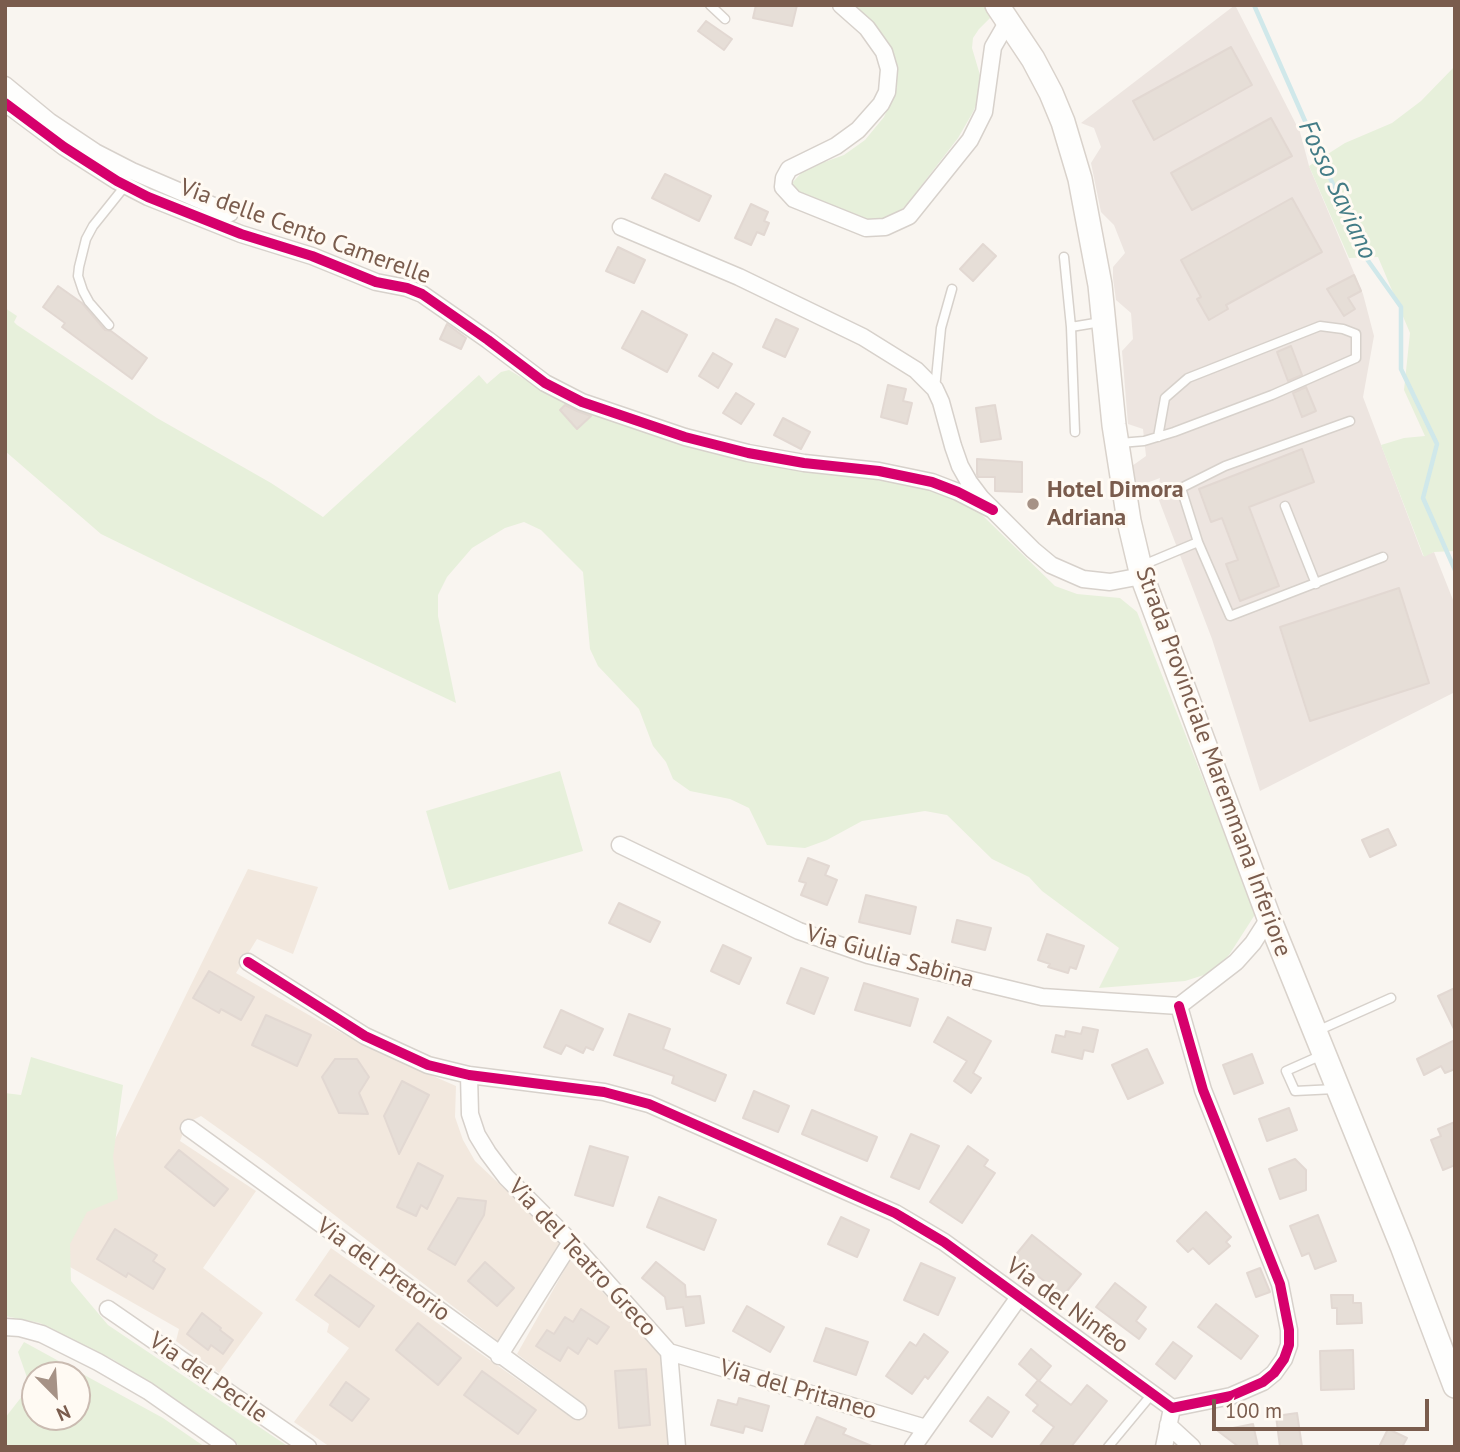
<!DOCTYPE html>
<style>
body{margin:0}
#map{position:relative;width:1460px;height:1452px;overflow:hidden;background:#f9f5f0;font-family:"PT Sans",sans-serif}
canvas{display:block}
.frame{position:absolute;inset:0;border:7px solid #7a5c4d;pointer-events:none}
.north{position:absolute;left:21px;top:1361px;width:70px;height:70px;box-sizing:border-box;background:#fffaf3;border:2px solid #cabbb1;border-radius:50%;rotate:156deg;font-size:19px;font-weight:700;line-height:28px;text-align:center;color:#7a5c4d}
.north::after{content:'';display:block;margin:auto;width:24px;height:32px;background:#a69286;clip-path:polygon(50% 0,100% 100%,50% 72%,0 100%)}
.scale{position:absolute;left:1212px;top:1399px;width:217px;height:32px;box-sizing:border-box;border:4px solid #7a5c4d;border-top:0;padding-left:9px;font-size:21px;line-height:24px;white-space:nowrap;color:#7a5c4d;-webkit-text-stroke:5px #fffaf3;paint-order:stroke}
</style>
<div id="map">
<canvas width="1460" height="1452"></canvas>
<div class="frame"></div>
<div class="north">N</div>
<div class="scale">100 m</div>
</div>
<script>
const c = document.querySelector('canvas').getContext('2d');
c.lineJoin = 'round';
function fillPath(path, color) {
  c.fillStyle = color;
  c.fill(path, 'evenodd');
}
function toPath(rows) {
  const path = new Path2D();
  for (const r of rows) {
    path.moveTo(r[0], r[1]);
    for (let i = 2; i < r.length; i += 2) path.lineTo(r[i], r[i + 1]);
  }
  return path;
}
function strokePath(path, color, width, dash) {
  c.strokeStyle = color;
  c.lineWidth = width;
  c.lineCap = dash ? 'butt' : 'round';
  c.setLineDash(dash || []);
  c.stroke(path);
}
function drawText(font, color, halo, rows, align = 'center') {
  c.font = font + ' "PT Sans",sans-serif';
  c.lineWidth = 6;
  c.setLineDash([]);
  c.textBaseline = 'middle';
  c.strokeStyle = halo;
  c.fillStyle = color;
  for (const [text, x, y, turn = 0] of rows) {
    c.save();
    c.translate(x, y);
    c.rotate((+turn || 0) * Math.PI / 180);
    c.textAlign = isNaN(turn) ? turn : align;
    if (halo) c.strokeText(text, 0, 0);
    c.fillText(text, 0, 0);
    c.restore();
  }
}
fillPath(toPath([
 [248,869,318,887,293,954,257,939,236,973,321,1022,380,1053,456,1086,455,1117,463,1140,475,1161,561,1242,498,1341,263,1160,201,1116,187,1123,180,1141,256,1191,203,1268,263,1313,219,1373,176,1341,179,1329,56,1259],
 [331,1248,572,1418,584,1404,517,1354,570,1260,658,1347,663,1360,669,1447,330,1447,294,1422,349,1348,327,1332,329,1324,295,1300]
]), '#f2e8de');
fillPath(toPath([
 [1235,5,1300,132,1309,166,1363,294,1374,336,1363,397,1423,556,1434,552,1455,605,1455,692,1260,791,1212,639,1157,495,1160,478,1136,487,1132,466,1146,456,1143,429,1128,424,1122,351,1133,339,1131,313,1116,300,1113,278,1113,267,1125,253,1114,225,1101,212,1091,163,1101,147,1094,128,1081,123]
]), '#ede5e0');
fillPath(toPath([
 [851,5,983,5,991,17,979,29,973,38,972,48,980,75,979,99,973,112,958,138,908,203,896,215,877,222,857,220,796,192,792,183,805,169,844,155,865,140,884,117,897,87,896,68],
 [1455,66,1455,551,1434,552,1424,557,1381,445,1404,438,1425,436,1404,390,1410,333,1378,257,1349,258,1309,166,1345,143,1392,123,1421,101],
 [5,308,17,316,14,322,17,325,157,418,271,483,323,517,479,375,487,384,501,372,509,370,561,401,689,446,787,469,926,486,942,490,981,514,1055,586,1077,594,1120,598,1137,612,1256,913,1229,955,1212,971,1204,975,1185,981,1099,988,1119,948,1042,891,1029,877,992,859,947,815,925,811,862,821,827,840,805,848,767,845,749,808,730,799,690,791,673,779,666,762,653,746,639,709,598,666,590,649,583,572,541,530,524,522,505,528,472,548,447,577,438,595,438,616,456,703,199,582,101,534,5,451],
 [560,771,583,851,449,890,426,811],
 [31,1057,123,1085,113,1157,118,1199,87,1212,70,1244,71,1281,108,1325,289,1447,241,1447,114,1360,40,1323,5,1316,5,1093,21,1095],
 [24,1342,163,1418,205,1447,5,1447,5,1418,30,1386,18,1352],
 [35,1375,77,1375,77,1417,35,1417]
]), '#e7f0db');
strokePath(toPath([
 [1254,5,1364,255,1401,307,1401,369,1437,444,1423,498,1455,570]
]), '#d0e8ea', 4.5);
const building = toPath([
 [756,5,797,5,792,26,753,18,756,5],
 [706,21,732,39,724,50,698,31,706,21],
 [1231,47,1252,85,1154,140,1133,101,1231,47],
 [1271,118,1292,156,1192,210,1171,173,1271,118],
 [665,174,711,196,699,221,652,198,665,174],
 [1292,198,1322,252,1226,305,1228,309,1209,320,1197,299,1201,297,1181,260,1292,198],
 [751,204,768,212,764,221,769,223,764,235,757,232,751,245,735,238,751,204],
 [983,244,996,256,973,281,960,269,983,244],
 [618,247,645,260,634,283,606,271,618,247],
 [1354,275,1361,291,1348,298,1355,309,1344,316,1327,289,1354,275],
 [58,286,82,303,105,330,111,331,147,358,132,379,62,327,65,323,43,307,58,286],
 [642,311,687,335,667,372,622,348,642,311],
 [776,319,798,329,785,357,763,347,776,319],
 [447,324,466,338,461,349,440,339,447,324],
 [1291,346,1302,375,1288,381,1277,352,1291,346],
 [713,353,732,364,718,388,699,376,713,353],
 [888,385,906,389,903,401,912,403,907,424,881,417,888,385],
 [1306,387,1316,411,1302,417,1293,393,1306,387],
 [736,393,754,404,741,424,723,413,736,393],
 [565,405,577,411,591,416,577,429,560,410,565,405],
 [995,405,1001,439,981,442,976,408,995,405],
 [783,418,810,432,801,449,774,435,783,418],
 [1302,449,1314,482,1249,507,1279,586,1240,601,1226,564,1238,560,1222,518,1211,522,1199,489,1302,449],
 [977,459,1022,462,1022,492,995,491,995,477,978,477,977,474,977,459],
 [1399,588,1429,683,1310,721,1280,627,1399,588],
 [1388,829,1396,845,1370,857,1362,840,1388,829],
 [808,858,829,866,825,875,837,880,827,905,801,895,806,883,799,881,808,858],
 [866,895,916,907,910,934,859,922,866,895],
 [619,903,660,922,650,942,609,923,619,903],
 [957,920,991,928,985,950,952,942,957,920],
 [1047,934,1084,946,1076,969,1070,967,1068,973,1048,967,1050,964,1038,960,1047,934],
 [723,945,751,958,739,984,711,971,723,945],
 [801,968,828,978,814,1014,787,1003,801,968],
 [209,971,254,997,241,1020,221,1009,219,1013,193,998,209,971],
 [864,983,918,999,910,1026,855,1010,864,983],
 [1455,988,1455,1031,1438,996,1455,988],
 [561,1010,603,1029,593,1050,586,1047,583,1053,566,1045,561,1054,544,1047,561,1010],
 [629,1014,670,1029,663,1049,726,1075,715,1101,672,1083,674,1076,614,1055,629,1014],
 [266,1015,311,1035,297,1066,252,1045,266,1015],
 [948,1017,991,1041,973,1073,981,1078,971,1093,954,1081,967,1061,934,1042,948,1017],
 [1083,1027,1098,1030,1093,1052,1084,1050,1082,1059,1052,1052,1056,1035,1065,1037,1066,1031,1081,1034,1083,1027],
 [1455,1040,1455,1069,1445,1073,1441,1066,1424,1075,1417,1059,1455,1040],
 [1147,1049,1163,1083,1128,1099,1112,1065,1147,1049],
 [1252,1054,1263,1083,1234,1094,1223,1065,1252,1054],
 [335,1059,357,1059,369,1077,359,1093,368,1114,339,1113,322,1077,335,1059],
 [402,1081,429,1095,399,1154,384,1116,402,1081],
 [754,1091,789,1106,778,1132,743,1118,754,1091],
 [1289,1108,1297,1130,1267,1141,1259,1119,1289,1108],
 [812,1110,877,1137,867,1161,802,1134,812,1110],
 [1455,1122,1455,1165,1443,1170,1431,1140,1441,1136,1438,1129,1455,1122],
 [911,1134,939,1146,919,1189,891,1177,911,1134],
 [590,1146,628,1157,613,1206,575,1195,590,1146],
 [968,1146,988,1160,984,1166,995,1173,962,1223,930,1202,968,1146],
 [179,1150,228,1189,214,1206,165,1167,179,1150],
 [1295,1159,1306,1170,1306,1190,1280,1199,1269,1169,1295,1159],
 [418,1163,443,1176,427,1209,421,1205,416,1216,397,1207,418,1163],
 [659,1197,716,1220,704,1250,647,1227,659,1197],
 [458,1198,486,1201,484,1215,455,1265,428,1249,458,1198],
 [1206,1212,1231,1237,1226,1242,1230,1246,1209,1264,1193,1248,1188,1252,1177,1241,1206,1212],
 [1318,1215,1336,1261,1315,1269,1309,1253,1302,1256,1290,1226,1318,1215],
 [841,1217,869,1230,857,1257,828,1244,841,1217],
 [115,1229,157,1255,153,1261,165,1269,153,1289,128,1273,126,1277,97,1259,115,1229],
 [1032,1235,1081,1274,1063,1296,1014,1257,1032,1235],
 [485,1262,514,1288,497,1306,468,1281,485,1262],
 [656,1262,685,1285,686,1297,700,1296,704,1323,686,1326,683,1307,667,1309,665,1297,642,1278,656,1262],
 [921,1263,955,1278,938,1315,904,1300,921,1263],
 [1260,1268,1270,1292,1256,1297,1247,1273,1260,1268],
 [330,1275,374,1306,359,1327,315,1295,330,1275],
 [1115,1283,1146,1307,1136,1321,1146,1329,1139,1339,1096,1307,1115,1283],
 [1331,1295,1353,1295,1353,1303,1361,1303,1362,1323,1337,1324,1337,1308,1332,1308,1331,1295],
 [1216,1304,1258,1336,1241,1359,1198,1327,1216,1304],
 [747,1306,784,1327,770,1352,733,1331,747,1306],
 [581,1309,609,1327,597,1344,588,1338,578,1354,568,1347,560,1361,536,1346,547,1330,554,1334,565,1317,573,1322,581,1309],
 [202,1313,221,1328,220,1330,233,1340,223,1354,211,1345,208,1350,187,1334,202,1313],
 [418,1323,461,1358,438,1385,396,1350,418,1323],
 [826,1328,868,1342,856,1375,814,1361,826,1328],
 [924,1334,948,1352,928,1379,925,1376,912,1394,886,1376,910,1342,916,1346,924,1334],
 [1173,1342,1192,1356,1175,1379,1156,1364,1173,1342],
 [1031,1349,1051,1366,1039,1381,1019,1364,1031,1349],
 [1353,1350,1354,1389,1321,1390,1320,1351,1353,1350],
 [646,1369,650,1425,619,1428,615,1371,646,1369],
 [482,1371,536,1410,518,1434,464,1395,482,1371],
 [1038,1380,1071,1405,1087,1385,1107,1401,1071,1447,1039,1447,1054,1427,1033,1411,1038,1405,1026,1395,1038,1380],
 [346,1382,369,1399,352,1421,330,1405,346,1382],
 [988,1397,1009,1412,992,1437,970,1421,988,1397],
 [739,1398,769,1406,762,1431,745,1426,743,1433,711,1425,718,1400,737,1405,739,1398],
 [1297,1413,1302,1447,1280,1447,1276,1416,1297,1413],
 [817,1417,846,1429,843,1434,874,1447,804,1447,817,1417],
 [1253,1424,1258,1447,1239,1447,1218,1431,1253,1424],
 [1388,1429,1407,1438,1402,1447,1379,1447,1388,1429]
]);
fillPath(building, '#e6ded7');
strokePath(building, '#e2d8d2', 2);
const lane = toPath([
 [710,5,725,19],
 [1064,257,1071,327],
 [109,325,89,302,83,291,78,276,79,267,86,239,93,226,125,186],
 [935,389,941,328,952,289],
 [1075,432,1071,327,1101,322],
 [1120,443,1144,441,1174,432,1272,395,1356,358,1356,334,1343,329,1320,326,1188,378,1165,398,1158,437],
 [1285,506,1316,584],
 [1198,542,1181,488,1225,466,1350,421],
 [1143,565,1198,542,1230,616,1383,557],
 [1317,1031,1391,998],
 [1322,1055,1286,1071,1295,1091,1335,1089],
 [1108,1447,1152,1394]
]);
const street = toPath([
 [841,5,867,28,884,52,889,69,887,92,881,104,858,130,836,146,789,169,784,178,783,187,794,199,866,228,885,227,909,216,970,140,984,112,993,47,1008,21],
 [5,85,50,122,95,152,132,171,230,213],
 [5,103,64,147,117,181,148,197,241,234,312,256,376,282,407,288,422,294,488,340,545,383,582,402,685,437,748,453,804,463,879,471,932,482,958,492,993,510],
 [621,227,739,277,863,337,916,370,935,389,941,402,953,446,960,466,969,482,981,498,1033,550,1051,565,1083,579,1110,582,1142,576],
 [620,845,799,931,868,955,1042,997,1179,1006],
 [248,962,365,1036,428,1065,469,1075,604,1092,649,1104,895,1213,944,1242,1172,1408,1231,1396,1263,1382,1274,1373,1284,1359,1289,1345,1289,1330,1280,1284,1203,1090,1179,1006],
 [1179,1006,1236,962,1253,943,1269,918],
 [469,1075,470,1114,477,1135,488,1153,506,1177,571,1242,669,1352,677,1447],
 [189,1128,578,1411],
 [108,1309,308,1447],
 [5,1327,20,1328,42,1334,98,1362,148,1391,228,1447],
 [669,1352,926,1428],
 [499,1356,571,1242],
 [1168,1425,1192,1447],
 [913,1447,1019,1297],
 [1164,1447,1172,1408]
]);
const secondary = toPath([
 [997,5,1033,59,1051,93,1063,122,1080,179,1100,285,1114,425,1129,521,1142,576,1269,918,1402,1246,1455,1386]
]);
strokePath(lane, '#d7d1cb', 11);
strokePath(street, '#d7d1cb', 19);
strokePath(secondary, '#d9d2cb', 26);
strokePath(lane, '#fefefd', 8);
strokePath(street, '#fefefd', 16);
strokePath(secondary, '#fefefd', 23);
strokePath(toPath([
 [5,103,64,147,117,181,148,197,241,234,312,256,376,282,407,288,422,294,488,340,545,383,582,402,685,437,748,453,804,463,879,471,932,482,958,492,993,510],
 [248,962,365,1036,428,1065,469,1075,604,1092,649,1104,895,1213,944,1242,1172,1408,1231,1396,1263,1382,1274,1373,1284,1359,1289,1345,1289,1330,1280,1284,1203,1090,1179,1006]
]), '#d6006c', 10);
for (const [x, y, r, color] of [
 [1033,504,7,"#a69286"]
]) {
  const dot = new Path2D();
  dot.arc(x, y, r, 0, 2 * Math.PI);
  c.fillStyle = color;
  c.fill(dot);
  strokePath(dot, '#fffaf3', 2.5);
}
drawText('24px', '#7a5c4d', '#fffaf3', [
 ["Via delle Cento Camerelle",305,232,20],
 ["Strada Provinciale Maremmana Inferiore",1213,762,70],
 ["Via Giulia Sabina",890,957,16],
 ["Via del Teatro Greco",582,1258,47],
 ["Via del Pretorio",383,1270,36],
 ["Via del Ninfeo",1067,1306,36],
 ["Via del Pecile",208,1378,35],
 ["Via del Pritaneo",798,1390,16]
]);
drawText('bold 24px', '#7a5c4d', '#fffaf3', [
 ["Hotel Dimora",1047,490],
 ["Adriana",1047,518]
], 'left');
drawText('italic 26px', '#437c86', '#fffaf3', [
 ["Fosso Saviano",1337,190,65]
]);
</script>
